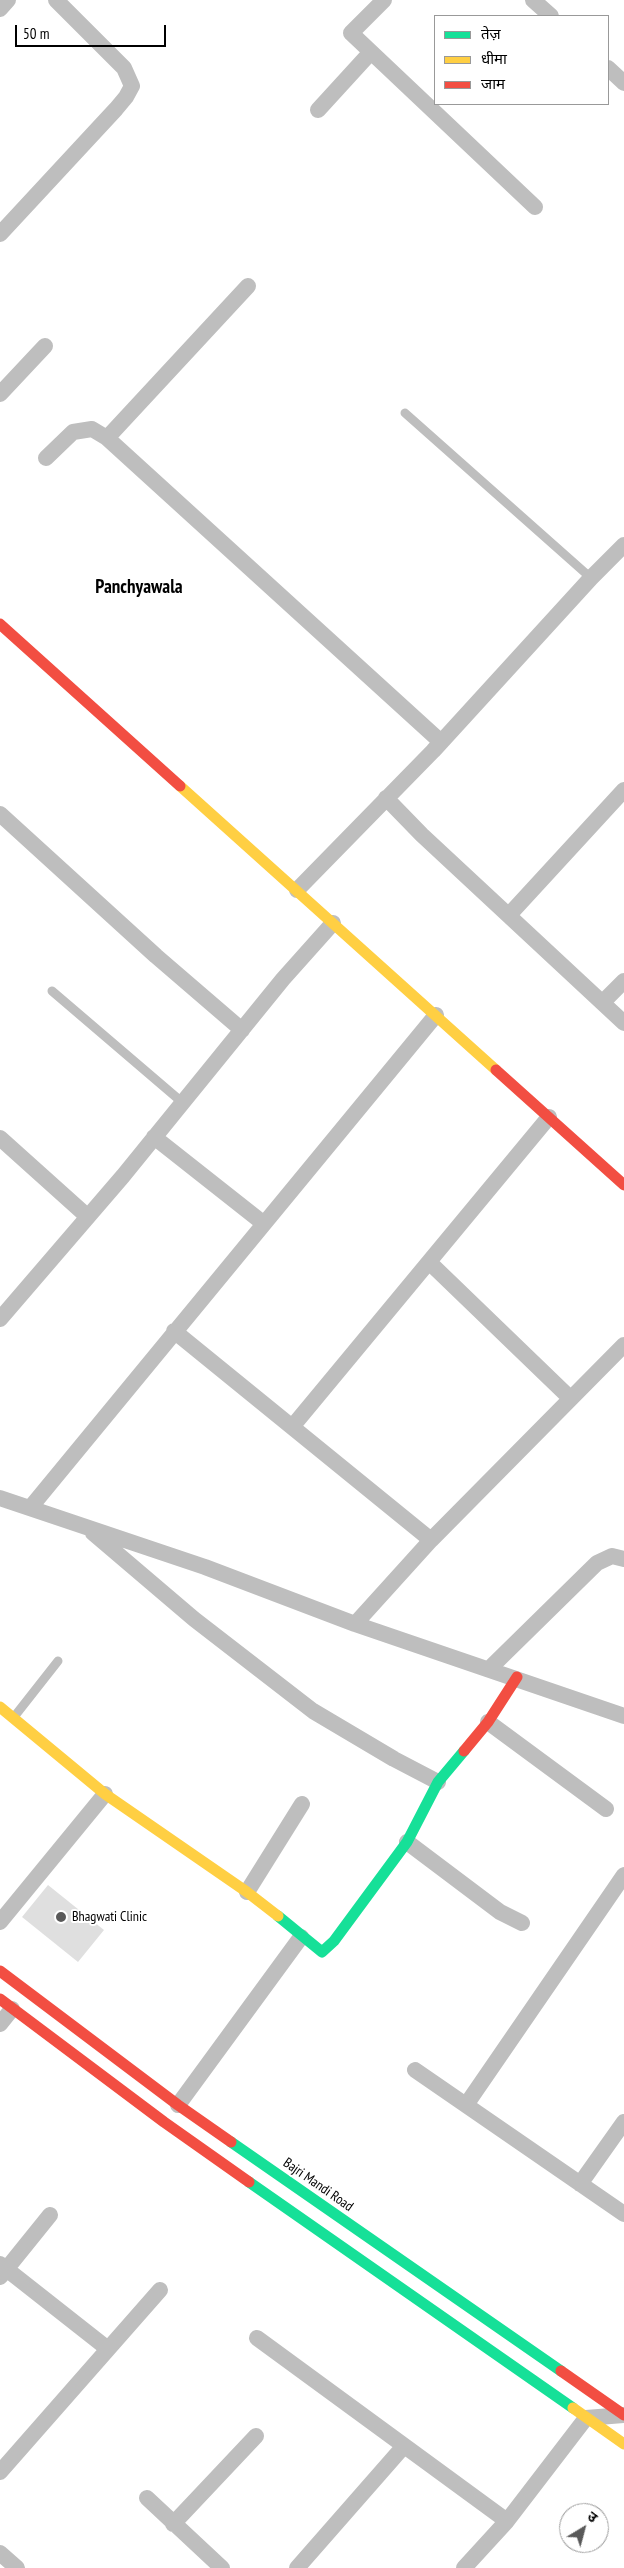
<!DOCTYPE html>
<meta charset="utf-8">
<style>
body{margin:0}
#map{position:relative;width:624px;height:2568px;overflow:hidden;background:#fff;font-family:"PT Sans Narrow","Noto Sans Devanagari",sans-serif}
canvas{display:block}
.legend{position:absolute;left:434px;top:15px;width:175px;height:90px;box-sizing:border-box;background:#fff;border:1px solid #999;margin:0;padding:6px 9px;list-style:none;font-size:15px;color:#000}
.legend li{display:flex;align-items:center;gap:10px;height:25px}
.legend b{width:25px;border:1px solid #999}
.north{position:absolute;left:559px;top:2503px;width:50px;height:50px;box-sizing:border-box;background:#fff;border:1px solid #999;border-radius:50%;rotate:37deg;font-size:14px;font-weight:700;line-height:20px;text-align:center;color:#000}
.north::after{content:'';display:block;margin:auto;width:18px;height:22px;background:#595959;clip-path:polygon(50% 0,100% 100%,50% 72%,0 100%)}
.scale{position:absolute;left:15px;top:25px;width:151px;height:22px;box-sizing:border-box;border:2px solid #000;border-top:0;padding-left:6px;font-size:15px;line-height:18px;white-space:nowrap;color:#000;-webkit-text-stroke:4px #fff;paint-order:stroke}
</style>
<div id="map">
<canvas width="624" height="2568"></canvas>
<ul class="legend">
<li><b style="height:6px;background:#16e098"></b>तेज़</li>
<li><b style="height:6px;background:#ffcf43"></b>धीमा</li>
<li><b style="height:6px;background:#f24e42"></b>जाम</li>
</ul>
<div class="north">उ</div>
<div class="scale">50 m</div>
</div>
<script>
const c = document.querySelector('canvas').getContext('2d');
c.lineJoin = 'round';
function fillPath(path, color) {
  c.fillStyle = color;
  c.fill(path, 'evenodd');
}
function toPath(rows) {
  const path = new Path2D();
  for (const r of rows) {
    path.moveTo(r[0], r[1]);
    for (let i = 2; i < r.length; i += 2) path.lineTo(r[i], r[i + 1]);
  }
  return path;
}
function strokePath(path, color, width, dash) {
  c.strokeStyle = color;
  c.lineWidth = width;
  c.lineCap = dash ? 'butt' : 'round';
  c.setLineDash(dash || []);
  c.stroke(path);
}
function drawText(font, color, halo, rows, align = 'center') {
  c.font = font + ' "PT Sans Narrow",sans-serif';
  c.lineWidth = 4;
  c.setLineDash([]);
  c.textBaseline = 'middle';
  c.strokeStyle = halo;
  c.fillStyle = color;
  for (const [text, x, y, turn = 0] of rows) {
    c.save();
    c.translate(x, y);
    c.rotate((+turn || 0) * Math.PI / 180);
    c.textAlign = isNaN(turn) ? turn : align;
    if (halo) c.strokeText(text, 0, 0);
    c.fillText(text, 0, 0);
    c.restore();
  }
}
fillPath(toPath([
 [48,1885,104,1930,78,1962,22,1917]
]), '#dfdfdf');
strokePath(toPath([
 [405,413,591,578],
 [52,991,183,1103],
 [14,1717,58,1661]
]), '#bebebe', 9);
strokePath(toPath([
 [384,0,351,33,535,207],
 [533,0,551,16],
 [0,9,8,0],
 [608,68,624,83],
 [318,110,371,52],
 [0,234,116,109,126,97,132,86,124,68,56,0],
 [0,394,45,346],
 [107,438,248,286],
 [46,458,73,432,92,429,107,438,441,742],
 [386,798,422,835,624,1023],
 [0,814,156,956,242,1030],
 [297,890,433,751,591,578,624,545],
 [509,915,624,790],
 [603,1002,624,981],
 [154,1137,263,1223],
 [0,1138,88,1217],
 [429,1262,570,1398],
 [0,1319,123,1176,283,979,333,923],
 [174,1331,431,1540],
 [292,1427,549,1117],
 [0,1498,205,1567,355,1624,624,1716],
 [30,1508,436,1015],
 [93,1533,194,1619,313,1711,394,1759,438,1782],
 [355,1624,431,1540,624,1345],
 [489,1669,597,1563,612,1556,624,1559],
 [488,1722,606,1809],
 [407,1842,500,1912,522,1923],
 [247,1892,302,1804],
 [0,1922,105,1794],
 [0,2024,12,2009],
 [415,2070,624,2214],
 [178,2105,301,1937],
 [466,2105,624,1875],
 [580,2184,624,2122],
 [0,2264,108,2349],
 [0,2277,50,2215],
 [257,2338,507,2521],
 [0,2472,160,2290],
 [147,2498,222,2568],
 [173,2524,256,2436],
 [0,2553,17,2568],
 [297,2568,404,2446],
 [464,2568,507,2521,586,2418,624,2415]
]), '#bebebe', 16);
strokePath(toPath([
 [278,1916,322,1952,334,1941,407,1842,438,1782,464,1751],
 [231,2142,561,2371],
 [249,2182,573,2408]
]), '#16e098', 11);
strokePath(toPath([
 [180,786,496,1070],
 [0,1707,105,1794,247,1892,278,1916],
 [573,2408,624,2444]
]), '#ffcf43', 11);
strokePath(toPath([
 [0,624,180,786],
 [496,1070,624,1185],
 [464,1751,488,1722,517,1677],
 [0,1971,178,2105,231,2142],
 [0,1999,164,2122,249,2182],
 [561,2371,624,2415]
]), '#f24e42', 11);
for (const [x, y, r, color] of [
 [61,1917,6,"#595959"]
]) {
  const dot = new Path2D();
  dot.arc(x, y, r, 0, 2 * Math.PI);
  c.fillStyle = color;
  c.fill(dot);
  strokePath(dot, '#fff', 2);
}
drawText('14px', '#000', '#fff', [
 ["Bhagwati Clinic",72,1917]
], 'left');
drawText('14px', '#000', '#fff', [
 ["Bajri Mandi Road",318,2185,35]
]);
drawText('bold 19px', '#000', '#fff', [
 ["Panchyawala",139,588]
]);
</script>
